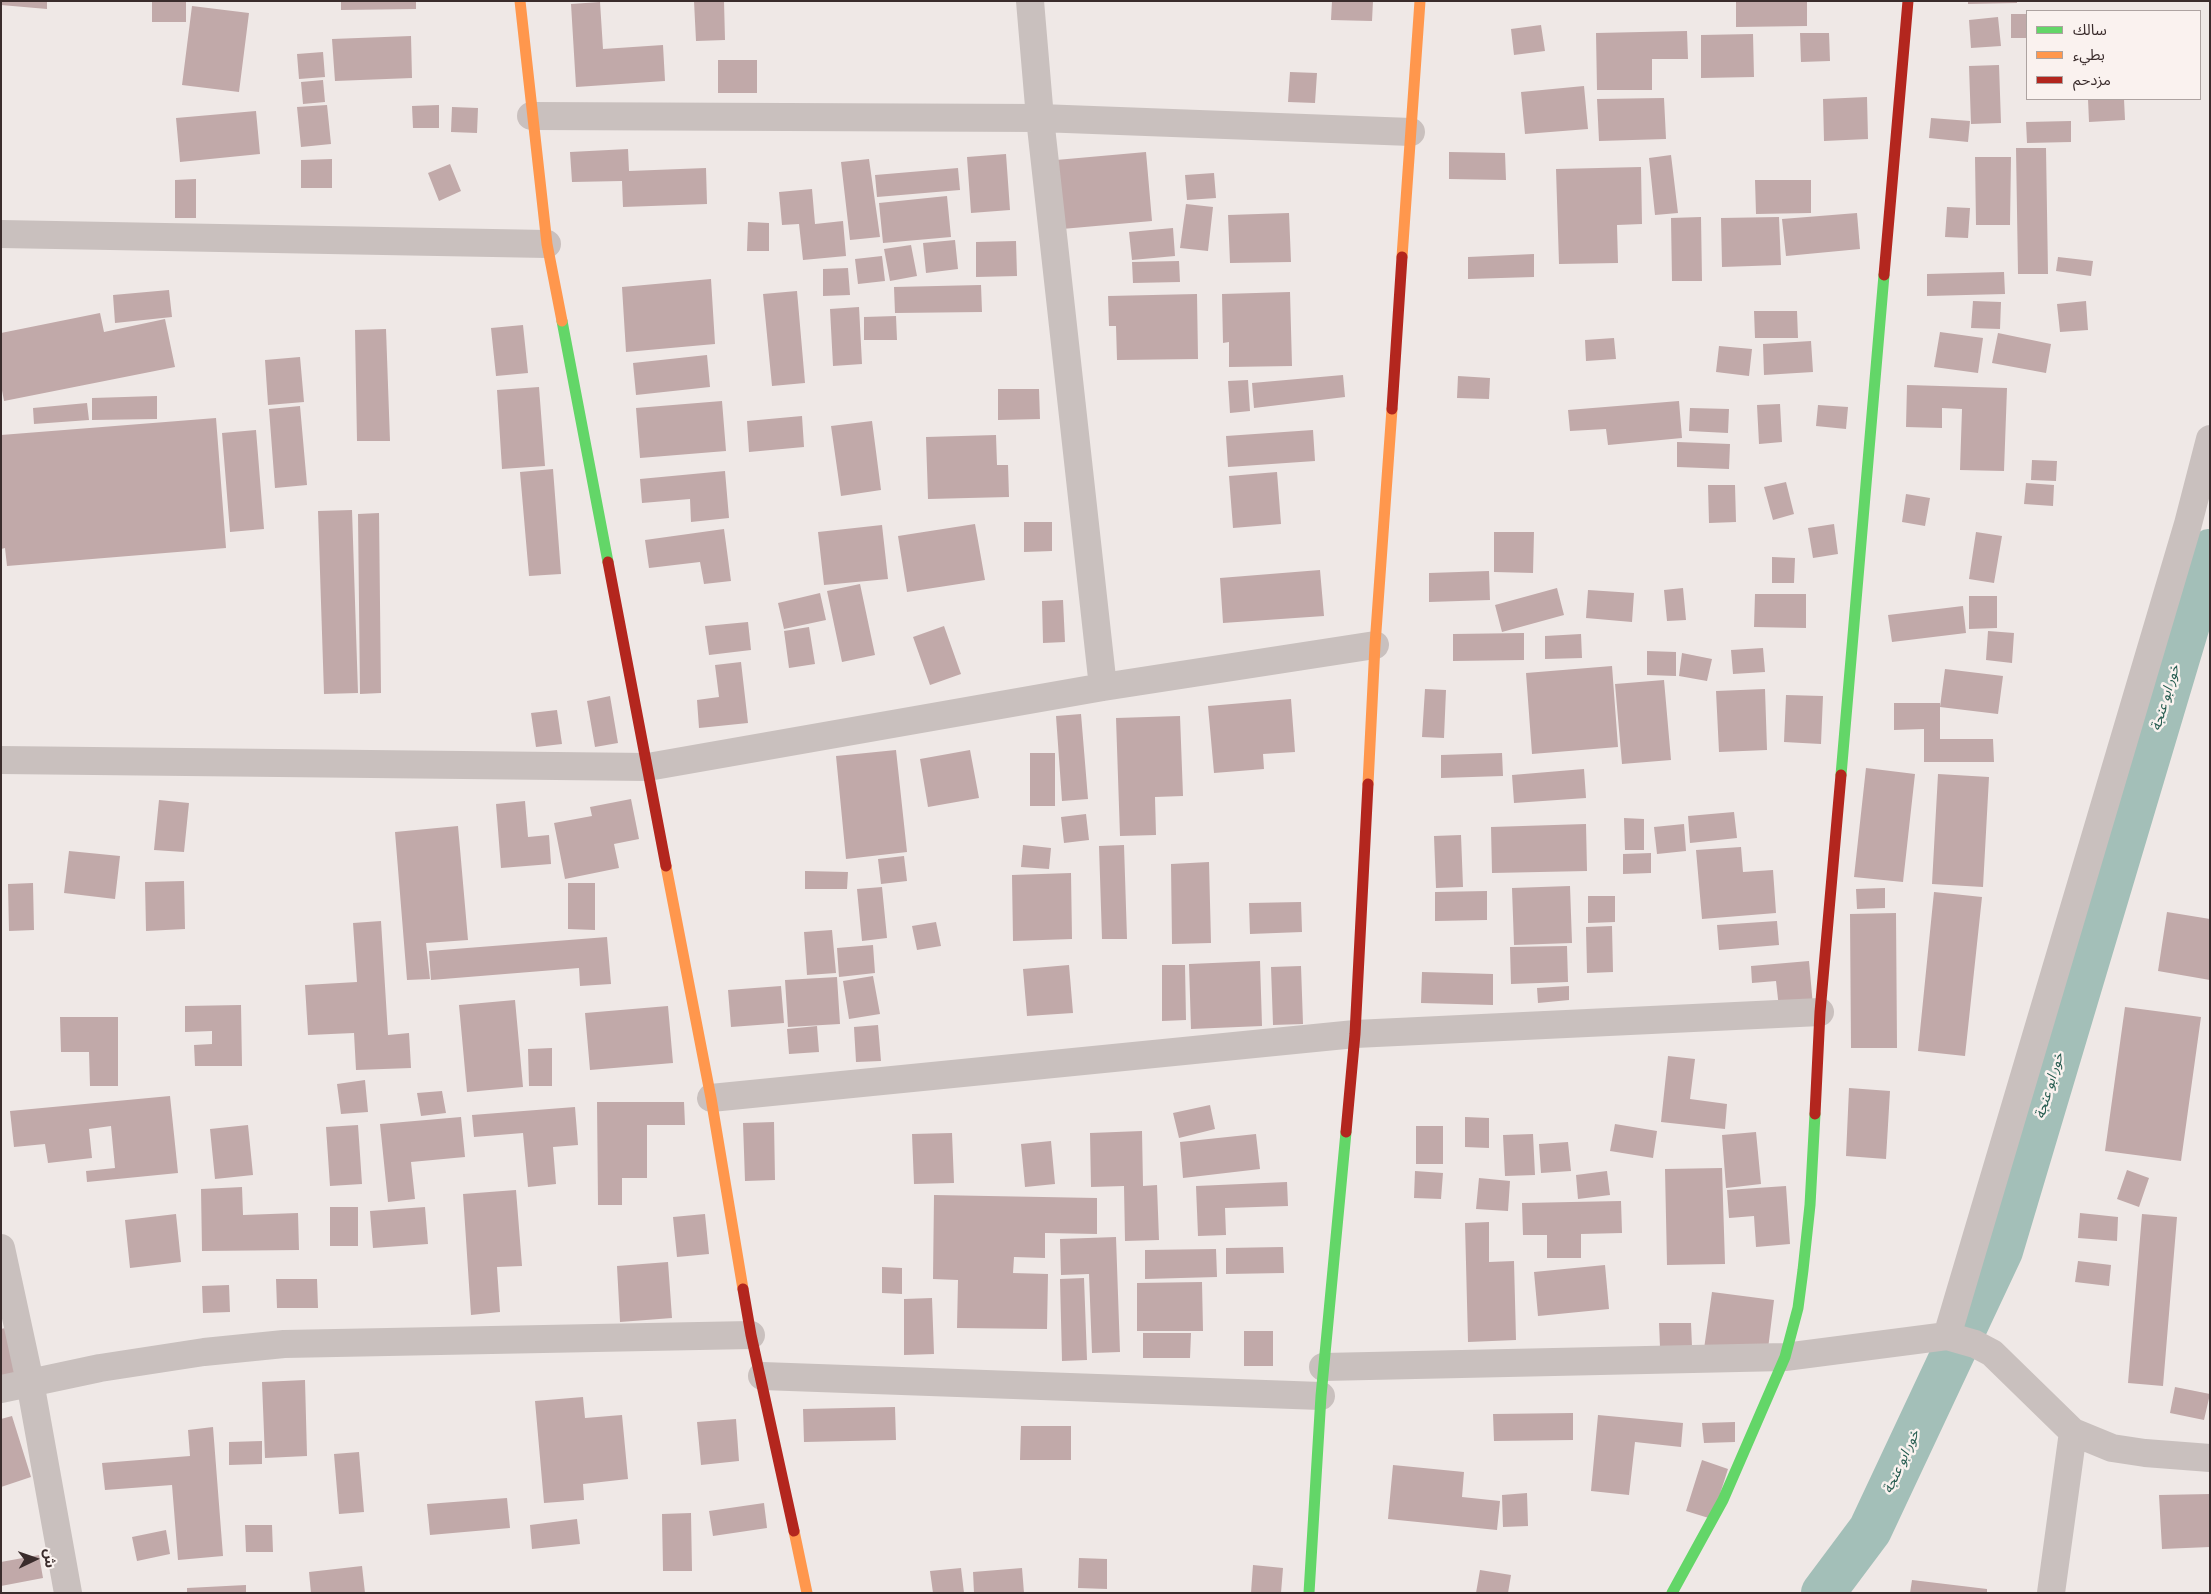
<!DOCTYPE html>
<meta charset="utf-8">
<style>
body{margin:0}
#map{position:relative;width:2211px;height:1594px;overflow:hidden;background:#efe8e6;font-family:Roboto,"Noto Sans Arabic",sans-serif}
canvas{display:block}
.frame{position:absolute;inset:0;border:2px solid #3a2c2c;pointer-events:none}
.legend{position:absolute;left:2026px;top:10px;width:175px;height:90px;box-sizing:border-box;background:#faf2ef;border:1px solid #ada3a1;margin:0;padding:6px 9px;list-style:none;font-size:15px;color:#3a2c2c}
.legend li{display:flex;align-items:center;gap:10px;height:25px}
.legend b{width:25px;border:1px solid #ada3a1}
.north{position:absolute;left:10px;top:1534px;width:50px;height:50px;-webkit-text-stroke:4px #faf2ef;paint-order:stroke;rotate:87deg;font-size:14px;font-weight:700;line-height:20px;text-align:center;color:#3a2c2c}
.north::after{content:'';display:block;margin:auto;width:18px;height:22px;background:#3a2c2c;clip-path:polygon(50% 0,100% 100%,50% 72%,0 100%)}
</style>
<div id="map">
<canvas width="2211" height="1594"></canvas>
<div class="frame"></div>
<ul class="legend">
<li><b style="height:6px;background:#63d668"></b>سالك</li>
<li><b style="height:6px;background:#ff974d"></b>بطيء</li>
<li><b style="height:6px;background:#b3261e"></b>مزدحم</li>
</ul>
<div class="north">ش</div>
</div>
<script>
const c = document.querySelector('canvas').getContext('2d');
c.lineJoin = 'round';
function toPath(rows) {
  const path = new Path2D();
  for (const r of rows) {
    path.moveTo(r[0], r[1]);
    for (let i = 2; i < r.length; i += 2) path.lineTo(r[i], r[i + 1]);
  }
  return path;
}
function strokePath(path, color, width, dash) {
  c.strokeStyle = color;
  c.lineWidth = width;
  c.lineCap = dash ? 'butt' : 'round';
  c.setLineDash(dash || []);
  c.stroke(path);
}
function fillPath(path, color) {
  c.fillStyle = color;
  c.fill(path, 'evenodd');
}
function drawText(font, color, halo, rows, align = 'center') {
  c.font = font + ' Roboto,"Noto Sans Arabic",sans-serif';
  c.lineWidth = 5;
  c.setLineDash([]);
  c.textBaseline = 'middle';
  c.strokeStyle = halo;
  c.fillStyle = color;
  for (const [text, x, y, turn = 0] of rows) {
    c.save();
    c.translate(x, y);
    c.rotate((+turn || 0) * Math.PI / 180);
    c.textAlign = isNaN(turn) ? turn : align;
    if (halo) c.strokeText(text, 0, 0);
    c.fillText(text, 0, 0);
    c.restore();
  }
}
strokePath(toPath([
 [1823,1593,1870,1530,2001,1251,2210,551]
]), '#a3bfb8', 44);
fillPath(toPath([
 [1,1,47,1,47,9,1,5],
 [152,1,186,1,186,22,152,22],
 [341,1,416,1,416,9,341,10],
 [694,1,724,1,725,40,696,41],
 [1332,1,1373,1,1372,21,1331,20],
 [1736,1,1807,1,1807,26,1736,27],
 [1968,1,2017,1,2017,3,1968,4],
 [600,2,603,49,663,45,665,81,576,87,571,4],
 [192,6,249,13,239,92,182,85],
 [2011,14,2027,14,2027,38,2011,38],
 [1998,17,2001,46,1971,48,1969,20],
 [1541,25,1545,51,1514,55,1511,29],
 [1687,31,1688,59,1652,59,1652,90,1597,90,1596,33],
 [1800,33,1829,33,1830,61,1801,62],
 [1753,34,1754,77,1701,78,1701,35],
 [411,36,412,78,335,81,332,39],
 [323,52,325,77,299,79,297,54],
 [718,60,757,60,757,93,718,93],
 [1999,65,2001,123,1971,124,1969,66],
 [1290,72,1317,73,1315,103,1288,102],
 [323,80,325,102,303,104,301,82],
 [1584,86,1588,129,1525,134,1521,92],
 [1867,97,1868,139,1824,141,1823,99],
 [1664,98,1666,139,1599,141,1597,99],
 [2088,99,2124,99,2125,120,2089,122],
 [327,105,331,144,301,147,297,107],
 [439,105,439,128,413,128,412,106],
 [452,107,478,108,477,133,451,132],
 [256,111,260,154,180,162,176,118],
 [1931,118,1970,121,1968,142,1929,138],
 [2071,121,2071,142,2027,143,2026,122],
 [2016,148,2046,148,2048,274,2018,274],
 [628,149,629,171,706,168,707,204,623,207,622,181,572,182,570,152],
 [1146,152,1152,221,1062,229,1056,160],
 [1449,152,1505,153,1506,180,1449,179],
 [1006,154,1010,210,971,213,967,157],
 [1671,155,1678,213,1655,215,1649,158],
 [1975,157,2011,157,2010,225,1976,225],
 [332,159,332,188,301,188,301,160],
 [869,159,880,237,850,240,841,162],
 [450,164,461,191,439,201,428,173],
 [1641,167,1642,224,1617,225,1618,263,1559,264,1556,169],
 [958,168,960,190,877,197,875,175],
 [1214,173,1216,198,1187,200,1185,175],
 [196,179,196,218,175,218,175,180],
 [1755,180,1811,180,1811,213,1756,214],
 [812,189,815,224,843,221,846,256,803,260,799,224,782,225,779,192],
 [947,196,951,237,883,243,879,203],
 [1186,204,1213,207,1208,251,1180,248],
 [1947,207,1970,208,1968,238,1945,237],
 [1289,213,1291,262,1230,263,1228,215],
 [1857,213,1860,249,1786,256,1782,219],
 [1701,217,1702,281,1672,281,1671,218],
 [1779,217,1781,265,1722,267,1721,218],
 [748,222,769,223,769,251,747,251],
 [1173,228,1175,256,1132,260,1129,232],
 [955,240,958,269,926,273,923,243],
 [1016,241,1017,276,976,277,976,242],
 [911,245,917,276,890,281,884,249],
 [1534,254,1534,277,1468,279,1468,257],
 [882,256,885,281,858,284,855,259],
 [2058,257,2093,261,2091,276,2056,271],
 [1179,261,1180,282,1133,283,1132,262],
 [848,268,850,295,823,296,823,269],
 [2004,272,2005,294,1927,296,1927,274],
 [711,279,715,344,626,352,622,287],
 [981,285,982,312,895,313,894,287],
 [169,290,172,317,115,323,113,295],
 [797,291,805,383,772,386,763,294],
 [1290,292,1292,366,1229,367,1229,342,1223,343,1222,294],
 [1197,294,1198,359,1117,360,1116,326,1109,326,1108,296],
 [1973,301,2001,302,2000,329,1971,328],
 [2086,301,2088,330,2060,332,2057,304],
 [859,307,862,364,833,366,830,309],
 [1754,311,1797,311,1798,338,1755,338],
 [100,313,104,332,165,319,175,367,4,401,1,385,1,333],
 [896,316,897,340,864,340,864,317],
 [523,325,528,373,496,376,491,328],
 [386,329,390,441,357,441,355,330],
 [1940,332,1983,338,1978,373,1934,367],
 [1998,333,2051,344,2046,373,1992,363],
 [1614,338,1616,359,1586,361,1585,340],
 [1811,341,1813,372,1764,375,1763,344],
 [1719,346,1752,349,1749,376,1716,372],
 [707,355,710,387,636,395,633,363],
 [300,357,304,402,268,405,265,360],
 [1343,375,1345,397,1254,408,1252,383],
 [1458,376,1490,378,1489,399,1457,398],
 [1248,380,1250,411,1230,413,1228,381],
 [1907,385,2007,388,2004,471,1960,470,1962,409,1942,408,1942,428,1906,427],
 [539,387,545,466,502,469,497,390],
 [998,389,1039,389,1040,419,998,420],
 [157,396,157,419,92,420,92,398],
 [722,401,726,451,640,458,636,408],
 [1679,401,1682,438,1608,445,1606,429,1570,431,1568,410],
 [87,403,89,420,34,424,33,408],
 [1780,404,1782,442,1759,444,1757,405],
 [1818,405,1848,407,1846,429,1816,426],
 [300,406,307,485,275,488,269,409],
 [1690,408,1729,409,1728,433,1689,431],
 [802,416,804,447,749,452,747,421],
 [216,418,226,548,7,566,5,548,1,549,1,435],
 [872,421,881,490,841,496,831,426],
 [256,430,264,529,230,532,222,433],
 [1313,430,1315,461,1228,467,1226,436],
 [996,435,997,465,1008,465,1009,497,928,499,926,437],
 [1677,442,1730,444,1729,469,1677,467],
 [2032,460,2057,461,2056,481,2031,480],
 [553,469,561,574,529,576,520,472],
 [725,471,729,518,691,522,690,499,642,503,640,479],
 [1277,472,1281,524,1233,528,1229,476],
 [1786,482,1794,514,1773,520,1764,487],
 [2026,483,2054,485,2053,506,2024,504],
 [1708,485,1735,485,1736,522,1709,523],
 [1906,494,1930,498,1925,526,1902,522],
 [352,510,358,693,324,694,318,511],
 [379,513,381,693,360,694,358,514],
 [1024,522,1052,522,1052,551,1024,552],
 [975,524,985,580,907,592,898,536],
 [1834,524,1838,554,1813,558,1808,528],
 [882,525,888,579,824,585,818,532],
 [724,529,731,581,704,584,700,562,649,568,645,540],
 [1494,532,1534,532,1533,573,1494,572],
 [1976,532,2002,536,1994,583,1969,579],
 [1772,557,1795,558,1794,583,1772,583],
 [1320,570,1324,616,1223,623,1220,578],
 [1489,571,1490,600,1429,602,1429,573],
 [860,584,875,655,842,662,827,591],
 [1557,588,1564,615,1502,632,1495,605],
 [1683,588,1686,620,1667,621,1664,590],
 [1588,590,1634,593,1632,622,1586,618],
 [820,593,826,620,784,629,778,603],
 [1755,594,1806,594,1806,628,1754,627],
 [1969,596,1997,596,1997,628,1969,629],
 [1063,600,1065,642,1043,643,1042,601],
 [1963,606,1966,633,1892,642,1888,615],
 [748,622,751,650,709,655,705,626],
 [944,626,961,674,930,685,913,637],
 [809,627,815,664,789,668,784,631],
 [1988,631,2014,633,2012,663,1986,660],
 [1524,633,1524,660,1453,661,1453,634],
 [1581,634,1582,658,1545,659,1545,636],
 [1763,648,1765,672,1733,674,1731,650],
 [1647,651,1676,652,1676,676,1647,675],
 [1682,653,1712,659,1707,681,1679,676],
 [741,662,748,723,699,728,697,700,719,697,715,665],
 [1612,666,1618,747,1532,754,1526,673],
 [1945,669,2003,676,1998,714,1940,707],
 [1664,680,1671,760,1622,764,1615,684],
 [1425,689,1446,690,1444,738,1422,737],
 [1765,689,1767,750,1719,752,1716,691],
 [1786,695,1823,696,1821,744,1784,742],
 [610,696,618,743,595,747,587,701],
 [1291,699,1295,752,1263,754,1264,769,1214,773,1208,706],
 [1894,703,1940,703,1940,739,1993,739,1994,762,1924,762,1924,729,1894,730],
 [557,710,562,744,536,747,531,713],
 [1081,714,1088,799,1062,801,1056,716],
 [1180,716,1183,796,1155,797,1156,835,1120,836,1116,718],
 [896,750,907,852,846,859,836,756],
 [970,750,979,798,928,807,920,759],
 [1030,753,1055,753,1055,806,1030,806],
 [1502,753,1503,776,1441,778,1441,755],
 [1866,768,1915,774,1903,882,1854,877],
 [1584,769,1586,798,1514,803,1512,775],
 [1938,774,1989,777,1983,887,1932,884],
 [631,799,639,839,614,844,619,868,565,879,554,823,592,816,590,807],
 [159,800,189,803,184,852,154,850],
 [525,801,528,837,549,835,551,864,501,868,496,804],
 [1734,812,1737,838,1690,843,1688,816],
 [1086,814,1089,840,1064,843,1061,817],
 [1624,818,1644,819,1644,850,1625,850],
 [1586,824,1587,871,1492,873,1491,827],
 [1684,824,1686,851,1657,854,1654,827],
 [458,826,468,940,426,943,430,979,407,980,395,832],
 [1461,835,1463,887,1436,888,1434,836],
 [1023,845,1051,848,1049,869,1021,867],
 [1124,845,1127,939,1102,939,1099,846],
 [1741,847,1743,872,1773,870,1776,913,1702,919,1696,850],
 [69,851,120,856,115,899,64,893],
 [1651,853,1651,873,1623,874,1623,854],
 [904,856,907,881,881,884,878,859],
 [1209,862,1211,943,1172,944,1171,864],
 [805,871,848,872,847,889,805,889],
 [1071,873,1072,939,1013,941,1012,875],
 [184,881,185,929,146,931,145,882],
 [33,883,34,930,9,931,8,884],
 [568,883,595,883,595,930,568,929],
 [1570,886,1572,943,1514,945,1512,888],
 [882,887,887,938,862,941,857,889],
 [1885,888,1885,908,1857,909,1856,889],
 [1487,891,1487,920,1435,921,1435,892],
 [1934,892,1982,897,1965,1056,1918,1051],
 [1588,896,1615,896,1615,922,1588,923],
 [1301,902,1302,932,1250,934,1249,903],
 [2167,912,2210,919,2210,980,2158,971],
 [1896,913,1897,1048,1851,1048,1850,914],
 [381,921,388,1035,409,1033,411,1068,356,1070,354,1033,308,1035,305,985,357,982,353,923],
 [1777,921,1779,945,1719,950,1717,925],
 [936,922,941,946,917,950,912,926],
 [1612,926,1613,972,1587,973,1586,927],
 [832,930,836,973,807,975,804,932],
 [607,937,611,984,580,986,579,968,431,980,429,951],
 [873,945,875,973,839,977,837,948],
 [1567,946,1568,982,1511,984,1510,947],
 [1260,961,1262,1026,1191,1029,1189,964],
 [1809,961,1813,1006,1779,1008,1776,981,1752,983,1751,966],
 [1069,965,1073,1013,1027,1016,1023,969],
 [1162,965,1185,965,1186,1020,1162,1021],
 [1301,966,1303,1024,1273,1025,1271,967],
 [1422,972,1493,974,1493,1005,1421,1003],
 [873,976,880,1014,849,1019,843,981],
 [837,977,840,1024,788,1027,785,980],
 [781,986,784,1023,731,1027,728,990],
 [1569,986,1569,1000,1538,1003,1537,988],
 [515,1000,523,1087,467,1092,459,1005],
 [241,1005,242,1066,195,1066,194,1045,212,1044,212,1031,185,1032,185,1006],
 [668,1006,673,1063,590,1070,585,1013],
 [2125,1007,2201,1017,2181,1161,2105,1151],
 [60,1017,118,1017,118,1086,90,1086,89,1052,61,1052],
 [878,1025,881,1061,856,1062,854,1027],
 [817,1026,819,1052,789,1054,787,1029],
 [552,1048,552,1086,529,1086,528,1049],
 [1668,1056,1695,1059,1690,1099,1727,1104,1725,1129,1661,1122],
 [365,1080,368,1112,341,1114,337,1084],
 [1849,1088,1890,1091,1886,1159,1846,1156],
 [442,1091,446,1113,421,1116,417,1093],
 [170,1096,178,1173,87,1182,86,1171,115,1168,111,1126,89,1129,92,1158,48,1163,45,1144,14,1147,10,1111],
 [597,1102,684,1102,685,1125,647,1125,647,1178,622,1178,622,1205,598,1205],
 [1210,1105,1215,1129,1179,1138,1173,1113],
 [575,1107,578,1145,553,1147,556,1184,528,1187,523,1133,474,1137,472,1115],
 [461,1117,465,1157,411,1162,415,1199,388,1202,380,1124],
 [1465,1117,1489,1118,1489,1148,1465,1147],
 [774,1122,775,1180,745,1181,743,1123],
 [1615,1124,1657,1131,1653,1158,1610,1151],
 [248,1125,253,1175,215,1179,210,1129],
 [358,1125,362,1184,330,1186,326,1127],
 [1416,1126,1443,1126,1443,1164,1416,1164],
 [1142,1131,1143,1186,1157,1185,1159,1240,1125,1241,1124,1186,1091,1187,1090,1133],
 [1756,1132,1761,1184,1726,1188,1722,1135],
 [952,1133,954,1183,914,1184,912,1134],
 [1256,1134,1260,1169,1183,1178,1180,1142],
 [1533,1134,1535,1175,1505,1176,1503,1135],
 [1051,1141,1055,1184,1025,1187,1021,1144],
 [1568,1142,1571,1171,1541,1173,1539,1144],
 [1722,1168,1725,1264,1667,1265,1665,1169],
 [2127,1170,2149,1178,2139,1207,2117,1199],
 [1415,1171,1443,1173,1441,1199,1414,1198],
 [1607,1171,1610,1195,1578,1199,1576,1175],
 [1479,1178,1510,1181,1508,1211,1476,1209],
 [1287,1182,1288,1206,1225,1208,1226,1235,1198,1236,1196,1186],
 [1786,1186,1790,1244,1756,1247,1754,1216,1729,1218,1727,1190],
 [242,1187,243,1215,298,1213,299,1250,202,1251,201,1189],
 [516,1190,522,1266,497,1267,500,1312,471,1315,463,1194],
 [934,1195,1097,1198,1097,1234,1045,1233,1045,1258,1014,1257,1013,1273,1048,1274,1047,1329,957,1328,958,1280,933,1279],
 [1621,1201,1622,1233,1581,1234,1581,1258,1547,1258,1547,1235,1523,1235,1522,1203],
 [330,1207,358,1207,358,1246,330,1246],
 [425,1207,428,1244,373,1248,370,1211],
 [2080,1213,2118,1217,2117,1241,2078,1238],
 [176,1214,181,1262,130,1268,125,1220],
 [705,1214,709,1254,677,1257,673,1217],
 [2142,1214,2177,1217,2163,1386,2128,1383],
 [1489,1222,1489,1262,1514,1261,1516,1340,1468,1342,1465,1223],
 [1116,1237,1120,1352,1092,1353,1089,1274,1061,1275,1060,1239],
 [1283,1247,1284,1273,1226,1274,1226,1248],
 [1216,1249,1217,1277,1145,1279,1145,1250],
 [2078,1261,2111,1265,2109,1286,2075,1282],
 [668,1262,672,1318,620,1322,617,1266],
 [1605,1265,1609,1309,1538,1316,1534,1272],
 [882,1267,902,1268,902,1294,882,1293],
 [1084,1278,1087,1360,1062,1361,1060,1279],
 [276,1279,317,1279,318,1308,277,1308],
 [1202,1282,1203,1331,1137,1331,1137,1283],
 [229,1285,230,1312,203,1313,202,1286],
 [1712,1292,1774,1300,1767,1357,1704,1349],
 [932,1298,934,1354,904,1355,904,1299],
 [1659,1323,1691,1323,1692,1347,1660,1347],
 [5,1328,15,1375,1,1378,1,1329],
 [1244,1331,1273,1331,1273,1366,1244,1366],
 [1143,1333,1191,1333,1190,1358,1143,1358],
 [305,1380,307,1456,265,1458,262,1382],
 [2175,1387,2210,1394,2204,1420,2170,1413],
 [583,1397,585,1418,622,1415,628,1479,583,1484,584,1500,544,1503,535,1401],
 [895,1407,896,1440,804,1442,803,1409],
 [1573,1413,1573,1440,1494,1441,1493,1414],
 [1598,1415,1683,1423,1681,1447,1635,1442,1629,1495,1591,1491],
 [12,1416,31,1477,1,1487,1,1419],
 [736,1419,739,1461,701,1465,697,1422],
 [1735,1422,1735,1442,1704,1443,1702,1423],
 [1021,1426,1071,1426,1071,1460,1020,1460],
 [213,1427,223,1556,178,1560,172,1485,105,1490,102,1463,190,1456,188,1430],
 [262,1441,262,1464,229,1465,229,1442],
 [359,1452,364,1512,339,1514,334,1454],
 [1702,1460,1728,1469,1712,1519,1686,1511],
 [1393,1465,1464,1472,1462,1497,1500,1501,1497,1530,1388,1519],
 [1527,1493,1528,1526,1503,1527,1502,1495],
 [2210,1494,2210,1547,2162,1549,2159,1495],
 [507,1498,510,1528,430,1535,427,1504],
 [764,1503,767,1528,713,1536,709,1511],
 [691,1513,692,1571,663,1571,662,1514],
 [577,1519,580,1544,532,1549,530,1525],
 [245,1525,272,1525,273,1552,246,1552],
 [166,1530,170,1554,137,1561,132,1537],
 [39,1555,43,1578,1,1586,1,1562],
 [1079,1558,1107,1559,1107,1589,1078,1588],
 [1253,1565,1283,1568,1281,1593,1251,1593],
 [362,1566,365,1593,311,1593,309,1572],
 [961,1568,964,1593,933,1593,930,1571],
 [1022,1568,1024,1593,974,1593,973,1572],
 [1480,1570,1511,1575,1508,1593,1476,1593],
 [1912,1580,1987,1589,1987,1593,1910,1593],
 [246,1585,246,1593,187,1593,187,1588]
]), '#c1a9a9');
strokePath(toPath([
 [1030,1,1040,118,1103,687],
 [531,116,1040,118,1411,132],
 [1,234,547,244],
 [1,760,648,767,1103,687,1375,645],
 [711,1098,1355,1034,1820,1012],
 [1,1248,30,1382,68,1593],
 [1947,1336,2188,524,2210,439],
 [1323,1367,1785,1357,1947,1336,1975,1344,1992,1353,2073,1432,2051,1593],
 [762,1376,1321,1396],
 [1,1389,100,1368,204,1352,284,1344,751,1335],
 [2073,1432,2112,1448,2145,1453,2210,1458]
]), '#c9c0be', 28);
strokePath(toPath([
 [562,321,608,562],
 [1841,775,1884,275],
 [1309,1593,1321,1396,1346,1132],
 [1672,1593,1723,1500,1785,1357,1798,1308,1803,1270,1810,1205,1815,1114]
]), '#63d668', 11);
strokePath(toPath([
 [520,1,547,244,562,321],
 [1402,257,1420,1],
 [1368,784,1375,645,1392,409],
 [666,866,711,1098,743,1289],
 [794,1531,807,1593]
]), '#ff974d', 11);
strokePath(toPath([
 [1884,275,1908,1],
 [1392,409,1402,257],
 [608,562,666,866],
 [1815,1114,1820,1012,1841,775],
 [1346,1132,1355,1034,1368,784],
 [743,1289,751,1335,794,1531]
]), '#b3261e', 11);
drawText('italic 14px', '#235a4e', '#faf2ef', [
 ["خور ابو عنجة",2166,698,-73],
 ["خور ابو عنجة",2050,1086,-73],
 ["خور ابو عنجة",1902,1462,-65]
]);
</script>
